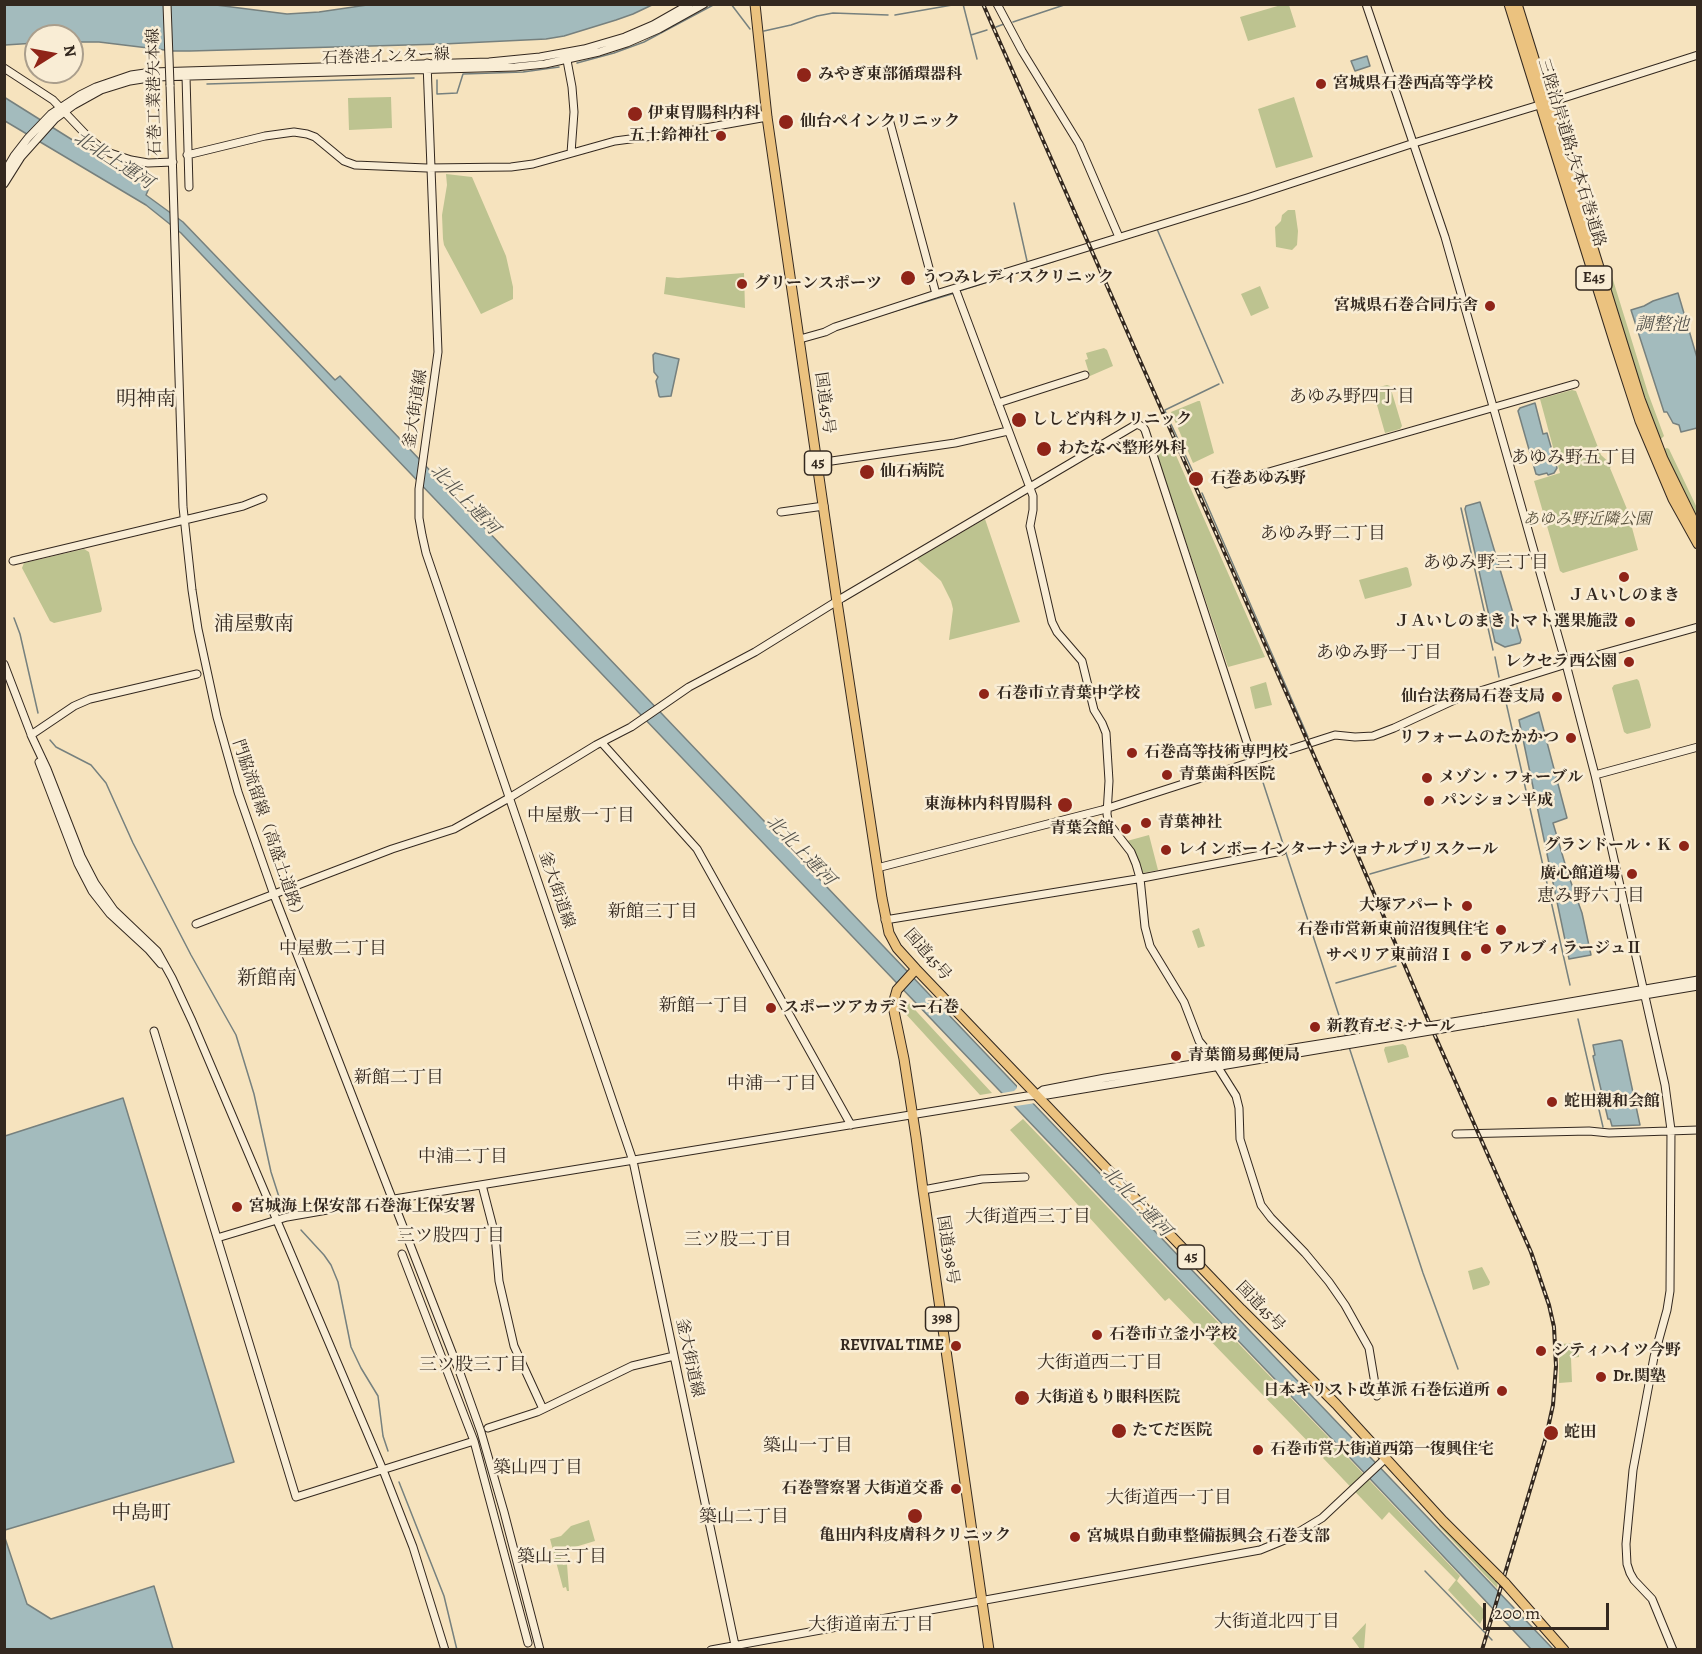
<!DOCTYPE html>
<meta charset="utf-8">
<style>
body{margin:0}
#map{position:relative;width:1702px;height:1654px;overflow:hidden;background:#f6e3be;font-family:Alegreya,serif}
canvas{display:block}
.frame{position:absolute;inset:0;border:6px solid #33281f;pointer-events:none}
.north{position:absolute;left:24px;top:24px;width:60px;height:60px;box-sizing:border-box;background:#f9edd5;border:2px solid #aa9e8c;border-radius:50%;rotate:79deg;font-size:16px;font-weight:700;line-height:24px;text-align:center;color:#33281f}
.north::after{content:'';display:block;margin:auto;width:21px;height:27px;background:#8f2418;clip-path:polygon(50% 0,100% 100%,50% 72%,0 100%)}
.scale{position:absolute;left:1483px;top:1603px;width:126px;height:27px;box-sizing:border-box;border:3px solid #33281f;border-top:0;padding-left:8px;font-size:18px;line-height:21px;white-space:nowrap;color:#33281f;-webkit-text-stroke:4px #f9edd5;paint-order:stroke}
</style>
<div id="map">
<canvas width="1702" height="1654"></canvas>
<div class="frame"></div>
<div class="north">N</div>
<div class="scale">200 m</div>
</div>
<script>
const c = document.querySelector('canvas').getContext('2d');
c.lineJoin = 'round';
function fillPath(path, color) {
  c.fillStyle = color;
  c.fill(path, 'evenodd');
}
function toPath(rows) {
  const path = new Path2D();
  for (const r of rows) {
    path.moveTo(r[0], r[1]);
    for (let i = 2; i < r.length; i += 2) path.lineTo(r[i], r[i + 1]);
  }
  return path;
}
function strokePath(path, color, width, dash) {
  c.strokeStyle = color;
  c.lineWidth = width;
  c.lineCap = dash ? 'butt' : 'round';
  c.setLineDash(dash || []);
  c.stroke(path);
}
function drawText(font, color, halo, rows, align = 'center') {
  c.font = font + ' Alegreya,"Noto Serif JP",serif';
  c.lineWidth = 5;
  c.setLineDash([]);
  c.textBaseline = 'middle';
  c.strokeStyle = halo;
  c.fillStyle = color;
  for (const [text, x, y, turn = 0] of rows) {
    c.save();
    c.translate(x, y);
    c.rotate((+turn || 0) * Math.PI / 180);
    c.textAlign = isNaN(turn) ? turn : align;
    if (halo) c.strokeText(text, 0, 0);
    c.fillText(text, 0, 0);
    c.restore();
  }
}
fillPath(toPath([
 [1281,5,1289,5,1296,27,1248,41,1240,17],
 [391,97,392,128,349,130,348,98],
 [1294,97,1313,157,1276,168,1258,109],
 [446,174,472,177,506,256,513,287,513,299,481,314,444,245,443,239,442,215,447,185],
 [1288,210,1295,210,1298,231,1297,245,1292,250,1276,247,1275,227,1281,221,1282,215],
 [1606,265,1609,267,1648,393,1664,436,1660,440,1636,372,1603,267],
 [744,273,745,308,664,294,666,277,678,278],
 [1260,286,1269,308,1251,316,1241,294],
 [1104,348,1107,350,1113,366,1090,376,1085,360,1088,359,1086,353],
 [1387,385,1390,386,1402,426,1400,429,1385,433,1373,391,1375,388],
 [1572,390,1576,391,1601,455,1612,465,1610,468,1627,509,1638,550,1563,573,1560,571,1534,481,1560,473,1540,399],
 [1198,401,1200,401,1214,453,1193,463,1171,412],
 [1171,444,1265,657,1228,667,1155,449],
 [1667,448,1669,449,1697,508,1697,519,1670,463,1664,449],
 [985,519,1020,622,949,640,953,609,951,601,941,581,917,559],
 [84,549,89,552,102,609,101,612,54,623,50,621,22,568,24,563],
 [1406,567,1408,568,1412,585,1410,587,1365,599,1359,580],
 [1637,679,1639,681,1651,725,1650,728,1627,734,1624,732,1612,688,1614,685],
 [1266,682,1272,705,1255,709,1250,687],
 [1149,835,1158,870,1143,873,1137,857,1127,841],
 [1377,920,1382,932,1367,937,1364,934,1361,925],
 [1199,928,1205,946,1198,948,1192,931],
 [905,999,992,1093,980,1095,904,1012],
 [1403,1044,1406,1046,1409,1057,1388,1063,1384,1050,1385,1047],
 [1023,1119,1331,1440,1318,1452,1169,1298,1165,1301,1010,1130],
 [1482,1267,1490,1282,1489,1285,1473,1290,1468,1271],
 [1579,1343,1579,1357,1571,1358,1572,1382,1559,1383,1559,1344],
 [1336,1445,1460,1576,1457,1581,1486,1612,1480,1624,1448,1590,1456,1580,1389,1512,1382,1520,1323,1458],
 [589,1520,595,1541,565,1550,560,1555,563,1565,567,1564,569,1591,567,1591,566,1587,563,1588,550,1539,561,1536,571,1526],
 [1442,1522,1498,1581,1497,1588,1439,1526],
 [1366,1623,1364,1649,1360,1649,1352,1638]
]), '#bdc390');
const water = toPath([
 [208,4,287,14,319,12,367,5,652,5,633,14,616,20,564,36,546,39,443,44,190,51,173,51,99,42,72,42,72,36,36,36,36,43,5,45,5,5,208,4],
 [1367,56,1370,66,1355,71,1351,61,1367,56],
 [4,97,149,188,146,195,183,222,335,380,340,376,1553,1649,1531,1649,1375,1484,181,233,146,205,5,121,4,97],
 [1678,293,1698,361,1697,428,1681,432,1679,425,1673,423,1667,412,1664,412,1631,310,1644,306,1653,301,1678,293],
 [655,353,679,359,671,396,660,397,659,396,656,381,658,377,654,372,653,355,655,353],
 [1535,403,1543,434,1547,433,1557,468,1554,473,1548,475,1547,473,1539,475,1536,474,1518,411,1520,408,1535,403],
 [1480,502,1521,640,1520,643,1505,647,1495,642,1465,509,1466,506,1480,502],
 [1539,712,1567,818,1553,823,1568,874,1582,913,1591,955,1569,959,1519,720,1539,712],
 [1620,1040,1622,1041,1640,1125,1612,1126,1610,1119,1608,1119,1593,1056,1595,1055,1593,1045,1620,1040],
 [123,1098,234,1462,5,1530,5,1136,123,1098],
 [4,1535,27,1604,51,1619,154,1586,173,1649,5,1649,4,1535]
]);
fillPath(water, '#a3bbbd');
strokePath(water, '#76807e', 1.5);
fillPath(toPath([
 [1017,1083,1036,1103,1009,1107,997,1094,1014,1091,1017,1088]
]), '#f6e3be');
strokePath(toPath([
 [731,4,750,29],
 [963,4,977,59],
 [895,15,958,4],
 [1013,22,1067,4],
 [996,27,1004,24],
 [764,31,791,25,817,16,833,13,888,15],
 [971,35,987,30],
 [577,63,614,53,644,42,715,4],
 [437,80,437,94,457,93,463,74,523,72,559,67],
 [207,84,414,78],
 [1014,203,1027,261],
 [1157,229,1223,383],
 [959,291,1055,261],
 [885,314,955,293],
 [1165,410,1219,384],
 [1165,411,1193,472],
 [1202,493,1308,737],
 [1461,508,1493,650],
 [14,618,20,634,38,713],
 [1495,657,1499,677],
 [1503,689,1570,985],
 [50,740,56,747,91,765,106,783,133,843,191,955,236,1035,254,1094,271,1172,280,1200],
 [1257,764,1346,1037],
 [1370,874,1429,857],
 [1336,983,1396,966],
 [1578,1019,1603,1127],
 [1349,1047,1423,1273,1458,1369],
 [301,1230,324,1255,331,1265,338,1282,351,1347,361,1368,378,1396,383,1436,388,1451],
 [399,1482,444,1596,457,1650],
 [1425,1571,1492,1640]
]), '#76807e', 1.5);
const secondary = toPath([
 [997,4,1022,51,1079,144,1119,237],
 [1366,4,1445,237,1566,664,1595,775,1665,1085,1671,1130,1670,1291,1667,1310,1654,1357,1633,1470,1626,1544,1627,1564,1630,1573,1634,1580,1652,1599,1673,1650],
 [566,55,572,87,574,112,571,153],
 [427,63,438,352,419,489,419,518,422,535,426,553,633,1161,736,1650],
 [4,68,53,100,91,140,100,147,110,153,131,160,148,163,173,162],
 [186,76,189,187],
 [170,85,183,507,192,590,198,629,217,717,238,792,274,895,460,1373,481,1432,504,1512,540,1650],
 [1551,102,1698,55],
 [889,119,936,294],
 [187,155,265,136,294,132,307,134,315,137,344,161,355,165,427,168,511,167,533,164,615,141,683,132,767,117],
 [4,173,14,156,28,138,51,114,80,95,96,87,131,75,152,72,489,62,540,57,584,49,625,37,653,25,690,4],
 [4,184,21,157,55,119,74,105,101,90,130,81,155,77,515,67,545,64,599,52,627,43,659,29,704,4],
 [955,288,1033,496,1033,510,1030,526,1052,622,1057,632,1082,661,1094,710,1102,723,1106,733,1109,781,1107,814,1108,820,1110,825,1131,852,1136,864,1140,878,1145,927,1150,946,1184,1002,1199,1041,1209,1053,1236,1096,1239,1108,1240,1139,1261,1205,1271,1218,1305,1253,1329,1282,1345,1305,1369,1348,1377,1396],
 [800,339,825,332,835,327,936,294,1247,198,1414,143,1536,106],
 [998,403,1085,375],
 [818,463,955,443,1008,431],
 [1227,484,1575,384],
 [781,512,824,506],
 [13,561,243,506,263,498],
 [4,664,32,737],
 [31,735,47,769,81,856,95,883,114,910,157,951,172,978,192,1021,383,1470,413,1547,445,1650],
 [31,735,74,706,90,699,197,674],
 [602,743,697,849,851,1125],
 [39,762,78,864,92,891,110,914,149,950,161,964],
 [1595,775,1698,747],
 [877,868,1102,810,1335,735,1355,737,1373,736,1394,728,1461,697,1576,661,1698,627],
 [885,920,1137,879,1282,851],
 [196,924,392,849,454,829,509,798,596,745,631,727,689,687,755,652,842,598,1137,424,1143,427,1145,430,1253,761],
 [1483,1017,1698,980],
 [1484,1022,1698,986],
 [154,1031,296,1497,474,1441],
 [1036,1095,1043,1090,1105,1078,1338,1041],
 [1456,1134,1589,1131,1609,1133,1698,1130],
 [482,1185,495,1235,499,1281,514,1346,543,1409],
 [923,1190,982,1179,1025,1177],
 [217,1238,287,1217,333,1209,1027,1096,1047,1095,1131,1081,1340,1046],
 [402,1254,474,1441,528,1643],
 [488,1428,537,1412,632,1366,674,1356],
 [711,1650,1260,1550,1287,1539,1322,1518,1386,1458]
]);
const highway = toPath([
 [755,4,767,117,836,595,882,898,889,933,897,948,916,969,1241,1309,1336,1404,1443,1521,1499,1577],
 [1509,4,1615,344,1640,421,1673,499,1698,544],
 [1517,4,1640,399,1663,459,1698,530],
 [916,969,897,990,893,1004,894,1011,904,1059,916,1137,923,1190,989,1650],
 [1505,1583,1564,1650]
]);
strokePath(secondary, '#33281f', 9);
strokePath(highway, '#33281f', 11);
strokePath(secondary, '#f9edd5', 7);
strokePath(highway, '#ebc27f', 9);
const rail = toPath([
 [983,4,1355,849,1428,1020,1531,1252,1549,1305,1554,1327,1556,1366,1553,1405,1546,1437,1482,1650]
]);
strokePath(rail, '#33281f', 4);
strokePath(rail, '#f9edd5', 1.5, [4.5]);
const secondaryBridge = toPath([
 [167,4,170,85],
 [1338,1041,1483,1017],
 [1340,1046,1484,1022]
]);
const highwayBridge = toPath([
 [1499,1577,1505,1583]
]);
strokePath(secondaryBridge, '#33281f', 9, []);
strokePath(highwayBridge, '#33281f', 11, []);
strokePath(secondaryBridge, '#f9edd5', 7);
strokePath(highwayBridge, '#ebc27f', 9);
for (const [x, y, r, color] of [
 [804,75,8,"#8f2418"],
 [1321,84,6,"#8f2418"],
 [635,114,8,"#8f2418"],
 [786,122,8,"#8f2418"],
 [721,136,6,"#8f2418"],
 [908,278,8,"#8f2418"],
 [742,284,6,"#8f2418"],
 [1490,306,6,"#8f2418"],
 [1019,420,8,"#8f2418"],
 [1044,449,8,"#8f2418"],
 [867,472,8,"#8f2418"],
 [1196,479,8,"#8f2418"],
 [1624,577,6,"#8f2418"],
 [1630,622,6,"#8f2418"],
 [1629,662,6,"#8f2418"],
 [984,694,6,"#8f2418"],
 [1557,697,6,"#8f2418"],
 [1571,738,6,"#8f2418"],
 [1132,753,6,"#8f2418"],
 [1167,775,6,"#8f2418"],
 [1427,778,6,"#8f2418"],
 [1429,801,6,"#8f2418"],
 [1065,805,8,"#8f2418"],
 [1146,823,6,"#8f2418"],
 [1126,829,6,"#8f2418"],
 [1684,846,6,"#8f2418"],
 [1166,850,6,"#8f2418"],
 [1632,874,6,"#8f2418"],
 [1467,906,6,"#8f2418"],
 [1501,930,6,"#8f2418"],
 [1486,949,6,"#8f2418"],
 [1466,956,6,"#8f2418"],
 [771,1008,6,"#8f2418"],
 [1315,1027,6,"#8f2418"],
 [1176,1056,6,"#8f2418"],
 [1552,1102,6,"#8f2418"],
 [237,1207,6,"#8f2418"],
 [1097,1335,6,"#8f2418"],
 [956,1346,6,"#8f2418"],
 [1541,1351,6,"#8f2418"],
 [1601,1377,6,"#8f2418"],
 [1502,1391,6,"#8f2418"],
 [1022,1398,8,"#8f2418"],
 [1119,1431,8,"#8f2418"],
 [1551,1433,8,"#8f2418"],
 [1258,1450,6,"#8f2418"],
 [956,1489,6,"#8f2418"],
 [915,1516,8,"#8f2418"],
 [1075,1537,6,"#8f2418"]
]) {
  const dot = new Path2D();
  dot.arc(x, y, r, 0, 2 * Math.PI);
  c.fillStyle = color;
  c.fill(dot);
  strokePath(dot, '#f9edd5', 2);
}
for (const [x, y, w] of [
 [1594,278,36],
 [818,463,27],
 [1191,1257,27],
 [942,1319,33]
]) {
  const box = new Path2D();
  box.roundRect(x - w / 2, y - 12, w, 24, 4.5);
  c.fillStyle = '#f9edd5';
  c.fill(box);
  strokePath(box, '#33281f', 1.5);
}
drawText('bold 15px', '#33281f', null, [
 ["E45",1594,278],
 ["45",818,463],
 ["45",1191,1257],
 ["398",942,1319]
]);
drawText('16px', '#33281f', '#f9edd5', [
 ["石巻港インター線",386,57,-2],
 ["石巻工業港矢本線",155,92,-91],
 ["三陸沿岸道路;矢本石巻道路",1571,153,73],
 ["国道45号",824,403,82],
 ["釜大街道線",416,409,-81],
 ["門脇流留線（高盛土道路）",268,831,71],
 ["釜大街道線",556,890,71],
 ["国道45号",927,955,49],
 ["国道398号",947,1250,81],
 ["国道45号",1260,1307,46],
 ["釜大街道線",689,1358,78]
]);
drawText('bold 16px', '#33281f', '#f9edd5', [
 ["みやぎ東部循環器科",818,75],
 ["宮城県石巻西高等学校",1333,84],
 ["伊東胃腸科内科",648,114],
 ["仙台ペインクリニック",800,122],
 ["五十鈴神社",709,136,"right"],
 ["うつみレディスクリニック",922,278],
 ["グリーンスポーツ",754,284],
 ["宮城県石巻合同庁舎",1478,306,"right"],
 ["ししど内科クリニック",1032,420],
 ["わたなべ整形外科",1058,449],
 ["仙石病院",880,472],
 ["石巻あゆみ野",1210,479],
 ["ＪＡいしのまき",1624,596,"center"],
 ["ＪＡいしのまきトマト選果施設",1618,622,"right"],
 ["レクセラ西公園",1617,662,"right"],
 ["石巻市立青葉中学校",996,694],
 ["仙台法務局石巻支局",1545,697,"right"],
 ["リフォームのたかかつ",1559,738,"right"],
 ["石巻高等技術専門校",1144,753],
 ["青葉歯科医院",1179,775],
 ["メゾン・フォーブル",1439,778],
 ["パンション平成",1441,801],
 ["東海林内科胃腸科",1052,805,"right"],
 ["青葉神社",1158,823],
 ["青葉会館",1114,829,"right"],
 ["グランドール・Ｋ",1672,846,"right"],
 ["レインボーインターナショナルプリスクール",1178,850],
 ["廣心館道場",1620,874,"right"],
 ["大塚アパート",1455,906,"right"],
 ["石巻市営新東前沼復興住宅",1489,930,"right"],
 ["アルブィラージュⅡ",1498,949],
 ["サペリア東前沼Ⅰ",1454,956,"right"],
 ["スポーツアカデミー石巻",783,1008],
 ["新教育ゼミナール",1327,1027],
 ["青葉簡易郵便局",1188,1056],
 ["蛇田親和会館",1564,1102],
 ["宮城海上保安部 石巻海上保安署",249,1207],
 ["石巻市立釜小学校",1109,1335],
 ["REVIVAL TIME",944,1346,"right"],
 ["シティハイツ今野",1553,1351],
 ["Dr.関塾",1613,1377],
 ["日本キリスト改革派 石巻伝道所",1490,1391,"right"],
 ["大街道もり眼科医院",1036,1398],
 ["たてだ医院",1132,1431],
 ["蛇田",1564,1433],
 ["石巻市営大街道西第一復興住宅",1270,1450],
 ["石巻警察署 大街道交番",944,1489,"right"],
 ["亀田内科皮膚科クリニック",915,1536,"center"],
 ["宮城県自動車整備振興会 石巻支部",1087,1537]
], 'left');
drawText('italic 16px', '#564f3b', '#f9edd5', [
 ["あゆみ野近隣公園",1587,520]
]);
drawText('italic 18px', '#55544e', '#f9edd5', [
 ["北北上運河",113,161,33],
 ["調整池",1662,326],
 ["北北上運河",464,500,46],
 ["北北上運河",800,851,46],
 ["北北上運河",1136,1202,46]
]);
drawText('18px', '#33281f', '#f9edd5', [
 ["あゆみ野四丁目",1352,398],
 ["あゆみ野五丁目",1574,459],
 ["あゆみ野二丁目",1323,535],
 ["あゆみ野三丁目",1486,564],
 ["あゆみ野一丁目",1379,654],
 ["中屋敷一丁目",581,817],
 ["恵み野六丁目",1591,897],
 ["新館三丁目",653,913],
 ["中屋敷二丁目",333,950],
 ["新館一丁目",704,1007],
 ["新館二丁目",399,1079],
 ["中浦一丁目",772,1085],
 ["中浦二丁目",463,1158],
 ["大街道西三丁目",1028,1218],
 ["三ツ股四丁目",451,1237],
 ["三ツ股二丁目",738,1241],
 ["大街道西二丁目",1100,1364],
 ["三ツ股三丁目",473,1366],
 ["築山一丁目",808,1447],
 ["築山四丁目",538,1469],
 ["大街道西一丁目",1169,1499],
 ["築山二丁目",744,1518],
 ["築山三丁目",562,1558],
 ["大街道北四丁目",1277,1623],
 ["大街道南五丁目",871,1626]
]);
drawText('20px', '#33281f', '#f9edd5', [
 ["明神南",146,400],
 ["浦屋敷南",254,625],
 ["新館南",267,979],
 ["中島町",141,1514]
]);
</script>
